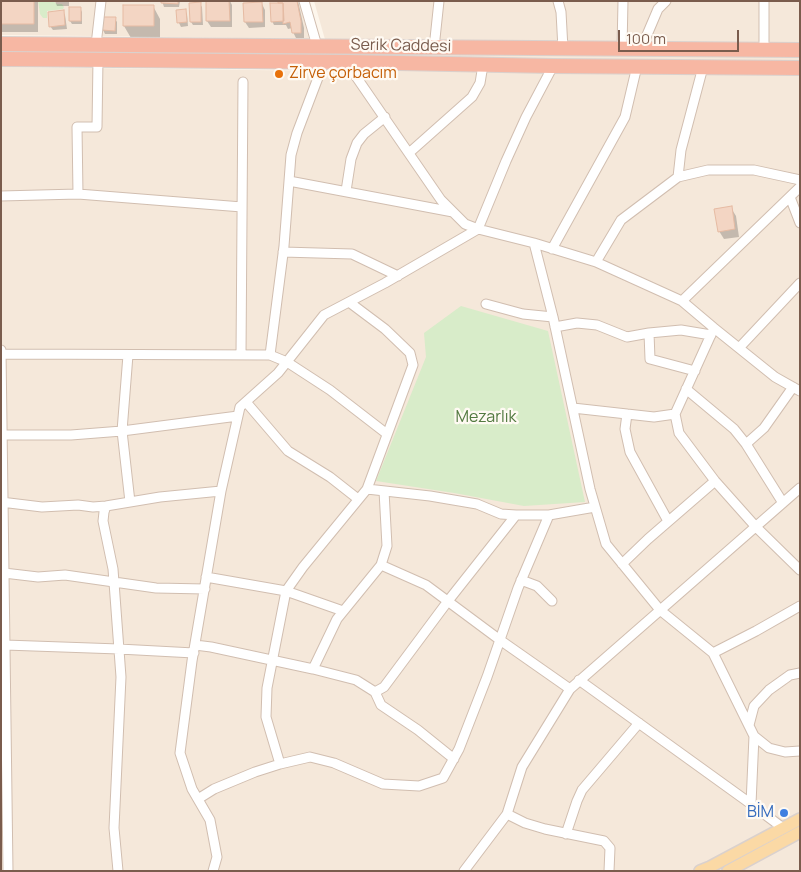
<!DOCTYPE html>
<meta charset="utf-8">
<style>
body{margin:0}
#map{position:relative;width:801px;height:872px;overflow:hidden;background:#fdf6ec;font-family:Manrope,sans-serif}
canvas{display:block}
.frame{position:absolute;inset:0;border:2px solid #7a5c4d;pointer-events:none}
.scale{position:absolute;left:618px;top:30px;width:121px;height:22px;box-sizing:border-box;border:2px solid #7a5c4d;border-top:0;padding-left:6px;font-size:15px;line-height:18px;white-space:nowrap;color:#7a5c4d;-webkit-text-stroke:4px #fffaf3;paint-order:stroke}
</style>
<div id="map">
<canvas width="801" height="872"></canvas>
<div class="frame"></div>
<div class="scale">100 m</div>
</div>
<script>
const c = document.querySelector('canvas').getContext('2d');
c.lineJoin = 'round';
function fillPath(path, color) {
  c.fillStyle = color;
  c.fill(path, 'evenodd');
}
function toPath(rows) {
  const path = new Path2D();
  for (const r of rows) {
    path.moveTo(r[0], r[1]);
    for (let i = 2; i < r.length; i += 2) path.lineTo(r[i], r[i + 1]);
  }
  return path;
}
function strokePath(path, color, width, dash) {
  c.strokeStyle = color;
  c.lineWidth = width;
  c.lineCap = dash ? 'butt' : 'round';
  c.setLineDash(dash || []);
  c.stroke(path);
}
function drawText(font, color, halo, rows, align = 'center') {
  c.font = font + ' Manrope,sans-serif';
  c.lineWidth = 4.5;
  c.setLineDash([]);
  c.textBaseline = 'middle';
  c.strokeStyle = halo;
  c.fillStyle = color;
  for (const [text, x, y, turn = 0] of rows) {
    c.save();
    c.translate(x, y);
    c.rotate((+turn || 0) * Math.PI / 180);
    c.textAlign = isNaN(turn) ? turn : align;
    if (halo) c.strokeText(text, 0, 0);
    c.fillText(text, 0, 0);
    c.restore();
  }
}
fillPath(toPath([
 [1,1,98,1,94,36,1,35],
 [104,1,299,1,309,39,100,36],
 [314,1,800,1,800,871,1,871,1,67,334,71]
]), '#f5e8da');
fillPath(toPath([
 [38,1,53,1,57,4,62,4,64,7,63,9,47,11,47,18,43,18,40,14],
 [461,306,548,331,585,502,524,506,454,493,376,481,426,357,424,333]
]), '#d8ecc9');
fillPath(toPath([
 [1,1,38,1,38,32,1,32],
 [55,1,69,1,69,6,57,6],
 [162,1,180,1,179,7,164,7],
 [207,1,230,1,232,5,232,27,211,27,207,21],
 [279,1,298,1,304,28,304,38,296,38,293,32,292,28,288,29,286,25,274,25,272,21,280,4],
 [200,4,202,7,203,25,193,25,191,22],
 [262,4,265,10,265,27,249,28,245,22],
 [153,6,160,19,160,38,131,38,124,26],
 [80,8,82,12,82,24,72,24,70,21],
 [185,10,187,14,188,26,181,27,179,23,177,11],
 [63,12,65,15,67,29,53,30,50,26],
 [115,19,117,22,117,34,105,34,103,30],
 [731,208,736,216,739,237,724,239,719,231]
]), '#0003');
const building = toPath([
 [1,1,34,1,34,24,1,24,1,1],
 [161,1,178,1,178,4,161,3,161,1],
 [206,1,229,1,230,21,206,21,206,1],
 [278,1,297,1,301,21,301,33,292,33,290,22,283,24,283,3,278,3,278,1],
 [201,2,201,22,190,22,189,3,201,2],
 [262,2,263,22,244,22,243,3,262,2],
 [270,3,283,3,284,21,271,22,270,3],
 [123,5,154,5,154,26,123,26,123,5],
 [69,7,81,7,81,21,69,21,69,7],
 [186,9,187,22,177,23,176,10,186,9],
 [64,10,65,25,49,27,48,12,64,10],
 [102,17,116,17,115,31,102,30,102,17],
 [732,206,735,229,718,232,714,209,732,206]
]);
fillPath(building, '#f3d5c3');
strokePath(building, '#e6bba3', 1);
const minor = toPath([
 [304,1,317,46],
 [558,1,561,12,563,49],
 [764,1,764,50],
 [96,45,101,1],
 [434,48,439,1],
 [622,49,623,1],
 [641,49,658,9,666,1],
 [346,62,441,200,465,224,478,229,534,243,596,262,682,301,714,328,775,377,800,391],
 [409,153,472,97,480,83,483,65],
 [678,177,681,150,703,67],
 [289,181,453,212],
 [346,191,351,159,357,143,364,134,385,117],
 [78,194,77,127,97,127,98,59],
 [1,196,78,194,242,207],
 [790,197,800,223],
 [534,243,553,317,590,489,606,544,660,610,713,653,754,736,751,804],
 [552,249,625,117,637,66],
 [283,252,352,254,398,276],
 [596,262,621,220,678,177,708,170,754,170,800,180],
 [682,301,800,187],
 [486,304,523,314,553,317],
 [555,327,577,323,597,325,627,337,649,333,650,359,695,371],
 [714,328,675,414,679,433,715,481,756,527,800,570],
 [649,333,681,330,711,335],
 [739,348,800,283],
 [1,350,8,871],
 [1,354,270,355,287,362,330,390,387,434],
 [128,355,122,431,130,502],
 [241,355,243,82],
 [270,355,284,246,291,155,297,133,324,62],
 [686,389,734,429,746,444,783,503],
 [246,402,288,451,330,477,358,499],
 [573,408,654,417,675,414],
 [627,414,625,429,630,452,668,521],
 [1,435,71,435,122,431,238,416],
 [746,444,764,428,793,387],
 [367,489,430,496,477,504,501,514,516,515,549,515,595,507],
 [1,502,42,507,78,505,93,507,106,506,160,497,221,491],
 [106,506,104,512,103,521,113,569,121,677,114,828,118,871],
 [622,564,648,539,715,481],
 [381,565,426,585,500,640,570,689],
 [4,573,38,577,65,575,156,588,205,589],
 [206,577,286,591,343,611],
 [521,580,537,586,552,601],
 [5,645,119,649,194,653],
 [195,645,211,647,313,669,356,680,375,692,381,705,418,730,454,759],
 [713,653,756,631,800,606],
 [313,669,337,619,381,565,387,546,384,491],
 [579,680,751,804,783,828],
 [375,692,384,687,448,601,516,515],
 [749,725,754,706,769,690,790,675,800,673],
 [754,736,769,748,785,752,800,751],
 [280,764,266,717,267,688,286,591,303,567,367,489,413,365,410,353,385,329,349,302],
 [198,799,214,789,255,772,280,764,310,757,334,763,383,784,419,786,443,778,459,749,487,677,518,588,549,515],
 [507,814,525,823,545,829,604,841,610,848,609,871],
 [566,834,577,801,582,790,639,723],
 [213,871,217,857,210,820,192,789,180,753,192,661,221,491,240,407,278,373,324,315,385,283,478,229,506,161,526,117,553,66],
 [464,871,507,814,522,767,570,689,800,488]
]);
const major = toPath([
 [700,871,710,867,800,819],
 [728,871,800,832]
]);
const highway = toPath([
 [1,44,800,50],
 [1,59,346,62,553,66,800,68]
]);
strokePath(minor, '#d1beb0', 11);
strokePath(major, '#dad1cd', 14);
strokePath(highway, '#dad1cd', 16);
strokePath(minor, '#fff', 9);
strokePath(major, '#fbd9a5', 11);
strokePath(highway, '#f7b7a3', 14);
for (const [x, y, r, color] of [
 [279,74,5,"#e8710a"],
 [784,813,5,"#3f7fe0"]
]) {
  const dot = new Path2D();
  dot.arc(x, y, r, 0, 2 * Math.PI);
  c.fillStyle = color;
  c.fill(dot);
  strokePath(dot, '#fffaf3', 2);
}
drawText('16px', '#7a5c4d', '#fffaf3', [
 ["Serik Caddesi",401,46,1]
]);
drawText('16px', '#c56008', '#fffaf3', [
 ["Zirve çorbacım",289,74]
], 'left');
drawText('16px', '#537a41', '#fffaf3', [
 ["Mezarlık",486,418]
]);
drawText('16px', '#366cbe', '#fffaf3', [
 ["BİM",774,813]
], 'right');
</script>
